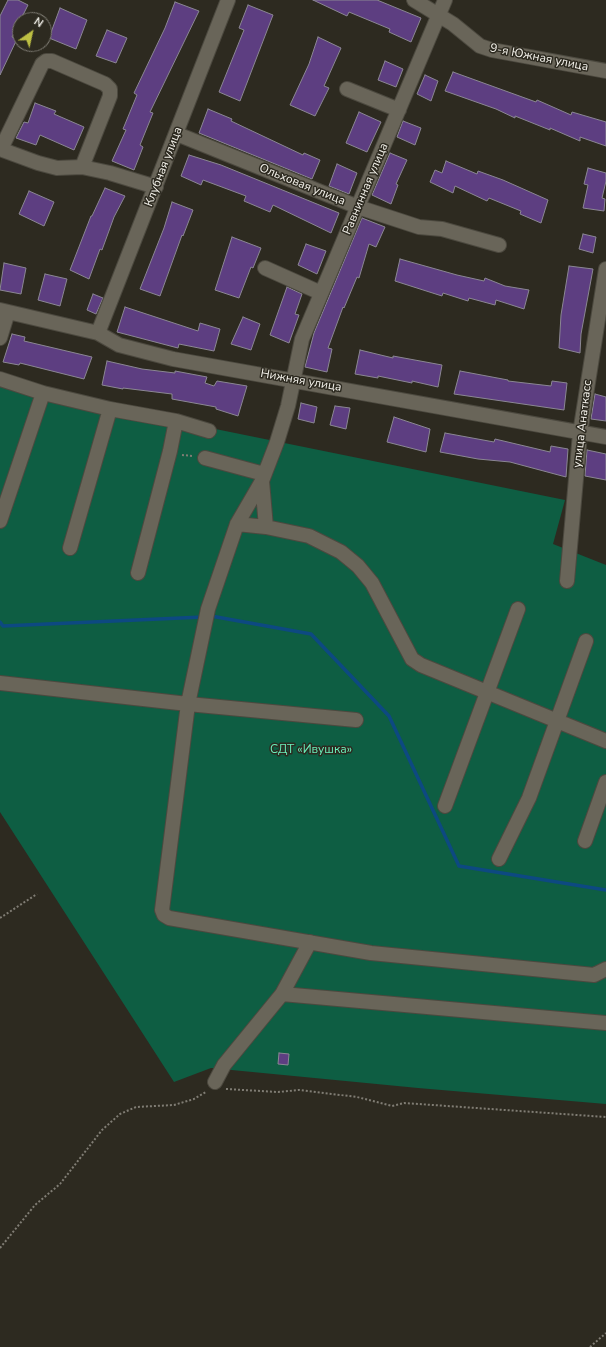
<!DOCTYPE html>
<meta charset="utf-8">
<style>
body{margin:0}
#map{position:relative;width:606px;height:1347px;overflow:hidden;background:#2d2a20;font-family:"Nunito Sans",sans-serif}
canvas{display:block}
.north{position:absolute;left:12px;top:12px;width:40px;height:40px;box-sizing:border-box;background:#2d2a20;border:1px solid #7d7a72;border-radius:50%;rotate:34deg;font-size:11px;font-weight:700;line-height:16px;text-align:center;color:#f5f3ec}
.north::after{content:'';display:block;margin:auto;width:14px;height:18px;background:#bdbf43;clip-path:polygon(50% 0,100% 100%,50% 72%,0 100%)}
</style>
<div id="map">
<canvas width="606" height="1347"></canvas>
<div class="north">N</div>
</div>
<script>
const c = document.querySelector('canvas').getContext('2d');
c.lineJoin = 'round';
function fillPath(path, color) {
  c.fillStyle = color;
  c.fill(path, 'evenodd');
}
function toPath(rows) {
  const path = new Path2D();
  for (const r of rows) {
    path.moveTo(r[0], r[1]);
    for (let i = 2; i < r.length; i += 2) path.lineTo(r[i], r[i + 1]);
  }
  return path;
}
function strokePath(path, color, width, dash) {
  c.strokeStyle = color;
  c.lineWidth = width;
  c.lineCap = dash ? 'butt' : 'round';
  c.setLineDash(dash || []);
  c.stroke(path);
}
function drawText(font, color, halo, rows, align = 'center') {
  c.font = font + ' "Nunito Sans",sans-serif';
  c.lineWidth = 3;
  c.setLineDash([]);
  c.textBaseline = 'middle';
  c.strokeStyle = halo;
  c.fillStyle = color;
  for (const [text, x, y, turn = 0] of rows) {
    c.save();
    c.translate(x, y);
    c.rotate((+turn || 0) * Math.PI / 180);
    c.textAlign = isNaN(turn) ? turn : align;
    if (halo) c.strokeText(text, 0, 0);
    c.fillText(text, 0, 0);
    c.restore();
  }
}
fillPath(toPath([
 [0,379,176,421,565,500,553,544,606,565,606,1104,418,1088,211,1068,174,1082,0,812]
]), '#0e5e43');
strokePath(toPath([
 [211,616,311,634,389,716,459,866,606,890],
 [0,622,3,626,203,617]
]), '#0d4981', 3.5);
const building = toPath([
 [8,0,18,0,28,5,12,37,17,39,0,75,0,16,8,0],
 [313,0,377,0,421,18,411,42,389,32,390,29,349,12,347,16,313,0],
 [175,2,199,11,150,112,153,113,140,145,143,147,134,170,112,161,126,130,123,129,137,95,134,93,165,28,175,2],
 [248,5,273,15,240,101,219,92,244,30,239,28,248,5],
 [60,8,87,20,76,49,49,38,60,8],
 [107,30,127,38,116,63,96,56,107,30],
 [318,37,341,48,324,86,329,88,315,116,290,105,309,64,318,37],
 [385,61,403,69,396,87,378,80,385,61],
 [453,72,536,102,537,100,571,115,572,112,606,122,606,146,580,137,580,141,550,128,550,130,515,116,515,118,496,109,445,91,453,72],
 [425,75,438,81,431,101,417,94,425,75],
 [35,103,56,111,54,114,84,127,74,150,40,135,36,145,16,138,24,122,28,123,35,103],
 [208,109,232,119,231,121,303,155,304,153,320,160,312,179,199,133,208,109],
 [359,112,381,122,367,152,346,143,359,112],
 [403,121,421,128,415,145,397,137,403,121],
 [390,153,407,160,396,184,398,185,391,204,372,195,390,153],
 [189,155,221,165,339,213,331,233,273,205,270,212,244,201,246,196,203,180,201,185,181,176,189,155],
 [446,161,477,174,478,171,503,180,548,200,541,223,520,214,521,211,489,198,487,201,455,186,453,193,430,182,435,170,442,173,446,161],
 [337,164,357,173,349,194,329,186,337,164],
 [588,168,606,173,606,181,602,198,605,199,604,211,583,208,588,185,584,184,588,168],
 [105,188,125,196,114,217,102,250,100,249,89,279,70,270,91,216,92,216,105,188],
 [29,191,54,202,44,226,19,214,29,191],
 [172,202,193,210,183,236,182,235,160,296,140,289,164,228,172,202],
 [362,218,385,227,376,247,369,244,359,278,357,277,344,308,343,307,328,348,332,349,327,372,305,367,314,333,362,218],
 [583,234,596,237,593,253,579,249,583,234],
 [232,237,261,248,253,268,251,267,239,298,215,290,232,237],
 [306,244,326,251,317,274,298,265,306,244],
 [400,259,457,275,484,281,485,278,505,286,529,290,524,309,496,300,495,305,469,298,468,301,443,293,442,296,395,281,400,259],
 [4,263,26,268,21,294,0,290,4,263],
 [569,266,593,269,581,334,580,353,559,348,561,315,569,266],
 [45,274,67,279,60,306,38,300,45,274],
 [287,287,302,294,295,314,299,315,289,343,270,335,287,287],
 [93,294,103,298,96,314,87,310,93,294],
 [125,307,198,331,200,323,220,329,214,351,179,344,178,348,117,332,125,307],
 [243,317,260,324,251,350,231,344,243,317],
 [12,334,25,337,24,341,92,357,84,379,20,363,19,365,3,362,12,334],
 [360,350,393,358,393,356,442,365,438,387,412,381,412,383,378,376,378,378,355,374,360,350],
 [107,361,142,369,175,373,175,371,207,377,205,383,214,386,217,381,247,386,238,416,216,409,216,407,172,399,172,394,123,388,123,389,102,385,107,361],
 [460,371,508,380,508,381,551,386,552,381,567,383,564,410,454,394,460,371],
 [595,394,606,397,606,421,591,419,595,394],
 [301,403,317,407,314,423,298,419,301,403],
 [335,406,350,408,346,429,330,425,335,406],
 [394,417,430,429,426,452,387,442,394,417],
 [445,433,494,442,495,439,550,452,551,446,568,449,566,477,510,462,478,459,440,452,445,433],
 [587,450,606,454,606,480,585,476,587,450],
 [279,1053,289,1054,288,1065,278,1064,279,1053]
]);
fillPath(building, '#5d3e81');
strokePath(building, '#8b8793', 1);
const minor = toPath([
 [414,0,453,24,480,46,492,50,606,71],
 [445,0,302,339,288,406,277,442,262,481,237,524,208,609,188,704,162,910,164,915,169,918,371,953,594,975,606,969],
 [347,89,399,110],
 [177,134,358,207,419,227,442,229,499,245],
 [0,149,38,163,57,168,82,167,110,173,156,187],
 [1,149,42,64,46,61,52,61,105,84,110,89,110,96,82,167],
 [265,268,321,293],
 [0,310,98,333,119,345,173,359,606,437],
 [98,333,228,0],
 [0,338,8,312],
 [0,379,43,393,110,409,176,421,209,431],
 [205,458,264,474],
 [262,481,266,527],
 [0,521,43,393],
 [237,524,266,527,309,536,341,552,358,566,372,583,412,659,421,665,606,741],
 [70,548,110,409],
 [138,573,170,451,176,421],
 [567,581,580,433,606,269],
 [0,683,188,704,356,720],
 [445,806,518,609],
 [585,841,606,782],
 [499,859,529,798,586,641],
 [282,994,606,1023],
 [215,1082,224,1065,282,994,310,942]
]);
strokePath(minor, '#4c493f', 16);
strokePath(toPath([
 [182,455,193,456],
 [0,918,37,894],
 [226,1089,278,1092,299,1090,357,1097,392,1106,404,1103,606,1117],
 [0,1248,35,1205,60,1184,102,1130,120,1114,136,1107,174,1105,194,1099,206,1092],
 [590,1347,606,1333]
]), '#807d74', 2, [2, 2]);
strokePath(minor, '#696559', 14);
drawText('12px', '#f5f3ec', '#2d2a20', [
 ["9-я Южная улица",539,58,11],
 ["Клубная улица",164,167,-69],
 ["Ольховая улица",302,185,22],
 ["Равнинная улица",366,189,-67],
 ["Нижняя улица",301,381,10],
 ["улица Анаткасс",583,424,-83]
]);
drawText('12px', '#6af0bb', '#2d2a20', [
 ["СДТ «Ивушка»",311,750]
]);
</script>
